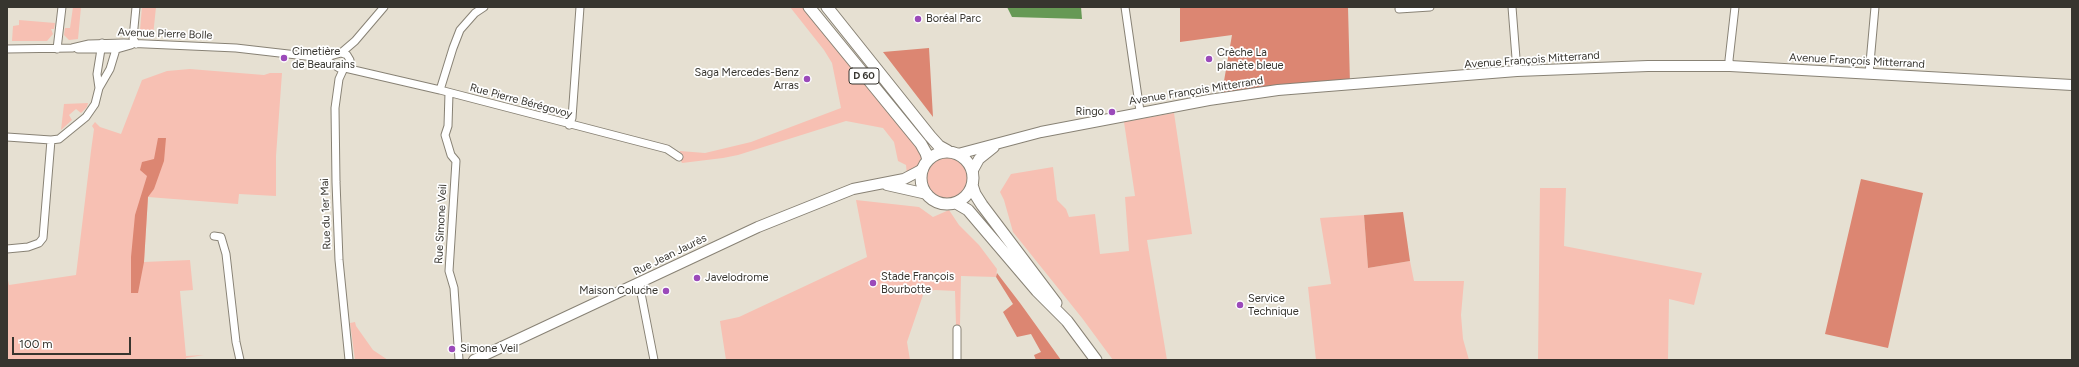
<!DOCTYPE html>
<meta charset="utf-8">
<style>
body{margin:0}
#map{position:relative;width:2079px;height:367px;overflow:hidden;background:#e6e0d2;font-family:Figtree,sans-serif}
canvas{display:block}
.frame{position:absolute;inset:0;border:8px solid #37352f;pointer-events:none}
.scale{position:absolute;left:12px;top:337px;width:119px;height:18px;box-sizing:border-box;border:2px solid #37352f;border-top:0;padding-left:5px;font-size:12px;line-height:14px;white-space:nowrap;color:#37352f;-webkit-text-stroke:3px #fff;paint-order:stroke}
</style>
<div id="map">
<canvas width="2079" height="367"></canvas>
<div class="frame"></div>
<div class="scale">100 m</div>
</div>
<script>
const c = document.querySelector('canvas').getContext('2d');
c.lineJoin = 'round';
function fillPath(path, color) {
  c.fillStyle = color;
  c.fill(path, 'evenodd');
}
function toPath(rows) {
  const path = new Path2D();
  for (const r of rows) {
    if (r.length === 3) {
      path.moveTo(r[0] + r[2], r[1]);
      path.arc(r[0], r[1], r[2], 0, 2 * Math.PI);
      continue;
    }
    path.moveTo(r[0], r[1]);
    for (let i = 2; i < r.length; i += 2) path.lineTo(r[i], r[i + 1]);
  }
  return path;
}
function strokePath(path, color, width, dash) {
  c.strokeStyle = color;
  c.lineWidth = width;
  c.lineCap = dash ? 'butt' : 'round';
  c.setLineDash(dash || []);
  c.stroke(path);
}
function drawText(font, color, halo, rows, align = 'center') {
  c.font = font + ' Figtree,sans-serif';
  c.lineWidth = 3.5;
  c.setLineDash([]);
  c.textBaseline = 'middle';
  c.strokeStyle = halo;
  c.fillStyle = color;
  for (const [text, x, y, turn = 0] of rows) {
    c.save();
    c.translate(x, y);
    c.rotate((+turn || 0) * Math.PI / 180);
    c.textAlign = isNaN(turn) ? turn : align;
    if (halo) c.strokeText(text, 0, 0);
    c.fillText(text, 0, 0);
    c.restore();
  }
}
fillPath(toPath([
 [73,7,81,7,78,39,69,40,64,35,65,28,70,28],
 [142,7,156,7,153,36,142,36,140,30],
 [790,7,804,7,916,143,922,155,918,167,907,175,906,165,898,161,894,142,883,128,846,121,738,155,723,158,682,163,679,157,680,151,705,153,751,142,841,108,832,63,824,50],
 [19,20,55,23,54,29,51,29,53,34,47,41,12,41,13,26,19,25],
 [190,69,264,75,270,73,282,73,276,156,276,196,239,194,238,204,148,197,144,262,190,260,193,290,180,291,186,356,204,355,186,358,186,360,7,360,7,275,9,285,76,275,91,151,94,129,92,126,95,122,100,127,121,134,142,80,167,71],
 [88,103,87,107,81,113,76,109,69,115,72,120,61,130,64,104],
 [1174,113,1192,234,1147,240,1167,360,1113,360,1082,318,1013,232,1004,200,1000,192,1011,174,1053,167,1057,200,1066,209,1069,217,1095,214,1100,254,1129,251,1125,197,1135,196,1124,122],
 [948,178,21],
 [1540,188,1566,188,1564,246,1702,273,1694,305,1669,299,1668,360,1538,360],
 [856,200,919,207,933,217,949,210,959,225,979,245,997,269,996,277,961,276,960,325,956,325,955,291,935,290,924,292,907,342,910,360,726,360,720,321,739,317,867,257],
 [1364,215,1368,268,1410,261,1414,281,1464,281,1461,315,1463,339,1469,360,1316,360,1308,287,1331,284,1320,218],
 [355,322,356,326,373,350,388,360,355,360,350,323]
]), '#f7c0b3');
fillPath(toPath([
 [1180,7,1348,7,1350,84,1224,98,1224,81,1232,35,1180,42],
 [929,48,933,117,883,52],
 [158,138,166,138,164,161,154,189,148,197,144,262,138,293,131,293,131,257,135,215,147,176,140,170,142,162,154,159],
 [1861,179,1923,193,1888,348,1825,334],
 [1403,212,1410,261,1368,268,1364,215],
 [997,273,1020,303,1061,360,1036,360,1034,355,1041,352,1031,334,1017,337,1003,312,1013,304,996,277]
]), '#dc8672');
fillPath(toPath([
 [1007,7,1081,7,1082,19,1012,17]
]), '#695');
const minor = toPath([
 [136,7,133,38,136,44],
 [1125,7,1140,111],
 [1512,7,1517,71],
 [1399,9,1430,7],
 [7,49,72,48,89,44,124,43,236,48,323,58,341,53,355,41,384,7],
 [57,49,62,7],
 [78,49,117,49,131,45],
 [323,58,339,68,344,68,348,66,350,60,347,55,341,53],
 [1730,66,1729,60,1735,7],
 [344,68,339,79,335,108,336,182,339,260,349,360],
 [345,68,440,90,667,149,679,157],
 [1869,74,1875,7],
 [99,88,110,69,117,46],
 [440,90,453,48,460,30,475,13,484,7],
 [449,93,448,126,445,135,451,155,456,161,449,271,454,288,459,360],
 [569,125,572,118,580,7],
 [7,137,51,140,59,139,86,117,95,104,99,88,97,74,102,43],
 [214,236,221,237,226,254,236,342,240,360],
 [7,249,28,247,39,243,43,238,51,140],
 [639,283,654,360],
 [957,360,957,329]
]);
const secondary = toPath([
 [958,154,1041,132,1209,100,1278,90,1517,71,1648,66,1730,66,2072,85],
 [973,170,979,159,994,147],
 [887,185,927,194],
 [474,360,758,227,853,189,904,179,923,169]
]);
const primary = toPath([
 [809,7,921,144,926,153,928,160],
 [827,7,930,136,939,146,948,151],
 [947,178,26],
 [972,185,975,194,982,205,1056,303],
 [956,203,968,210,1037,291,1067,321,1096,360]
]);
strokePath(minor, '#888275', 9);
strokePath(secondary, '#888275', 12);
strokePath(primary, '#888275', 13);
strokePath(minor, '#fff', 7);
strokePath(secondary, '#fff', 10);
strokePath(primary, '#fff', 11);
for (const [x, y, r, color] of [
 [918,19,4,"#9b4aba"],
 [284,58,4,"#9b4aba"],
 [1209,59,4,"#9b4aba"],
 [807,79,4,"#9b4aba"],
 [1112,112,4,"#9b4aba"],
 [697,278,4,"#9b4aba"],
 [873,283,4,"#9b4aba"],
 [666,291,4,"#9b4aba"],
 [1240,305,4,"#9b4aba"],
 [452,349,4,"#9b4aba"]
]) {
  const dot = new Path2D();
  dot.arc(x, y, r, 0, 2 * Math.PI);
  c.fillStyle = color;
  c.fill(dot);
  strokePath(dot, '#fff', 1.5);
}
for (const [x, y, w] of [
 [864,76,30]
]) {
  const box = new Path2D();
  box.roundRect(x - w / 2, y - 8, w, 16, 3);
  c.fillStyle = '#fff';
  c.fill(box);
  strokePath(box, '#37352f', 1);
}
drawText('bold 10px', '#37352f', null, [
 ["D 60",864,76]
]);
drawText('11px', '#37352f', '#fff', [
 ["Boréal Parc",926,19],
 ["Cimetière",292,52],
 ["de Beaurains",292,65],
 ["Crèche La",1217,53],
 ["planète bleue",1217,66],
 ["Saga Mercedes-Benz",799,73,"right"],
 ["Arras",799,86,"right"],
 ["Ringo",1104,112,"right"],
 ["Stade François",881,277],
 ["Bourbotte",881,290],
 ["Javelodrome",705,278],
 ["Maison Coluche",658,291,"right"],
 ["Service",1248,299],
 ["Technique",1248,312],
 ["Simone Veil",460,349]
], 'left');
drawText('11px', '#37352f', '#fff', [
 ["Avenue Pierre Bolle",165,34,2],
 ["Avenue François Mitterrand",1532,60,-4],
 ["Avenue François Mitterrand",1857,61,3],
 ["Avenue François Mitterrand",1196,91,-9],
 ["Rue Pierre Bérégovoy",521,101,15],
 ["Rue du 1er Mai",326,214,-92],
 ["Rue Simone Veil",441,224,-87],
 ["Rue Jean Jaurès",670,255,-26]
]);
</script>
